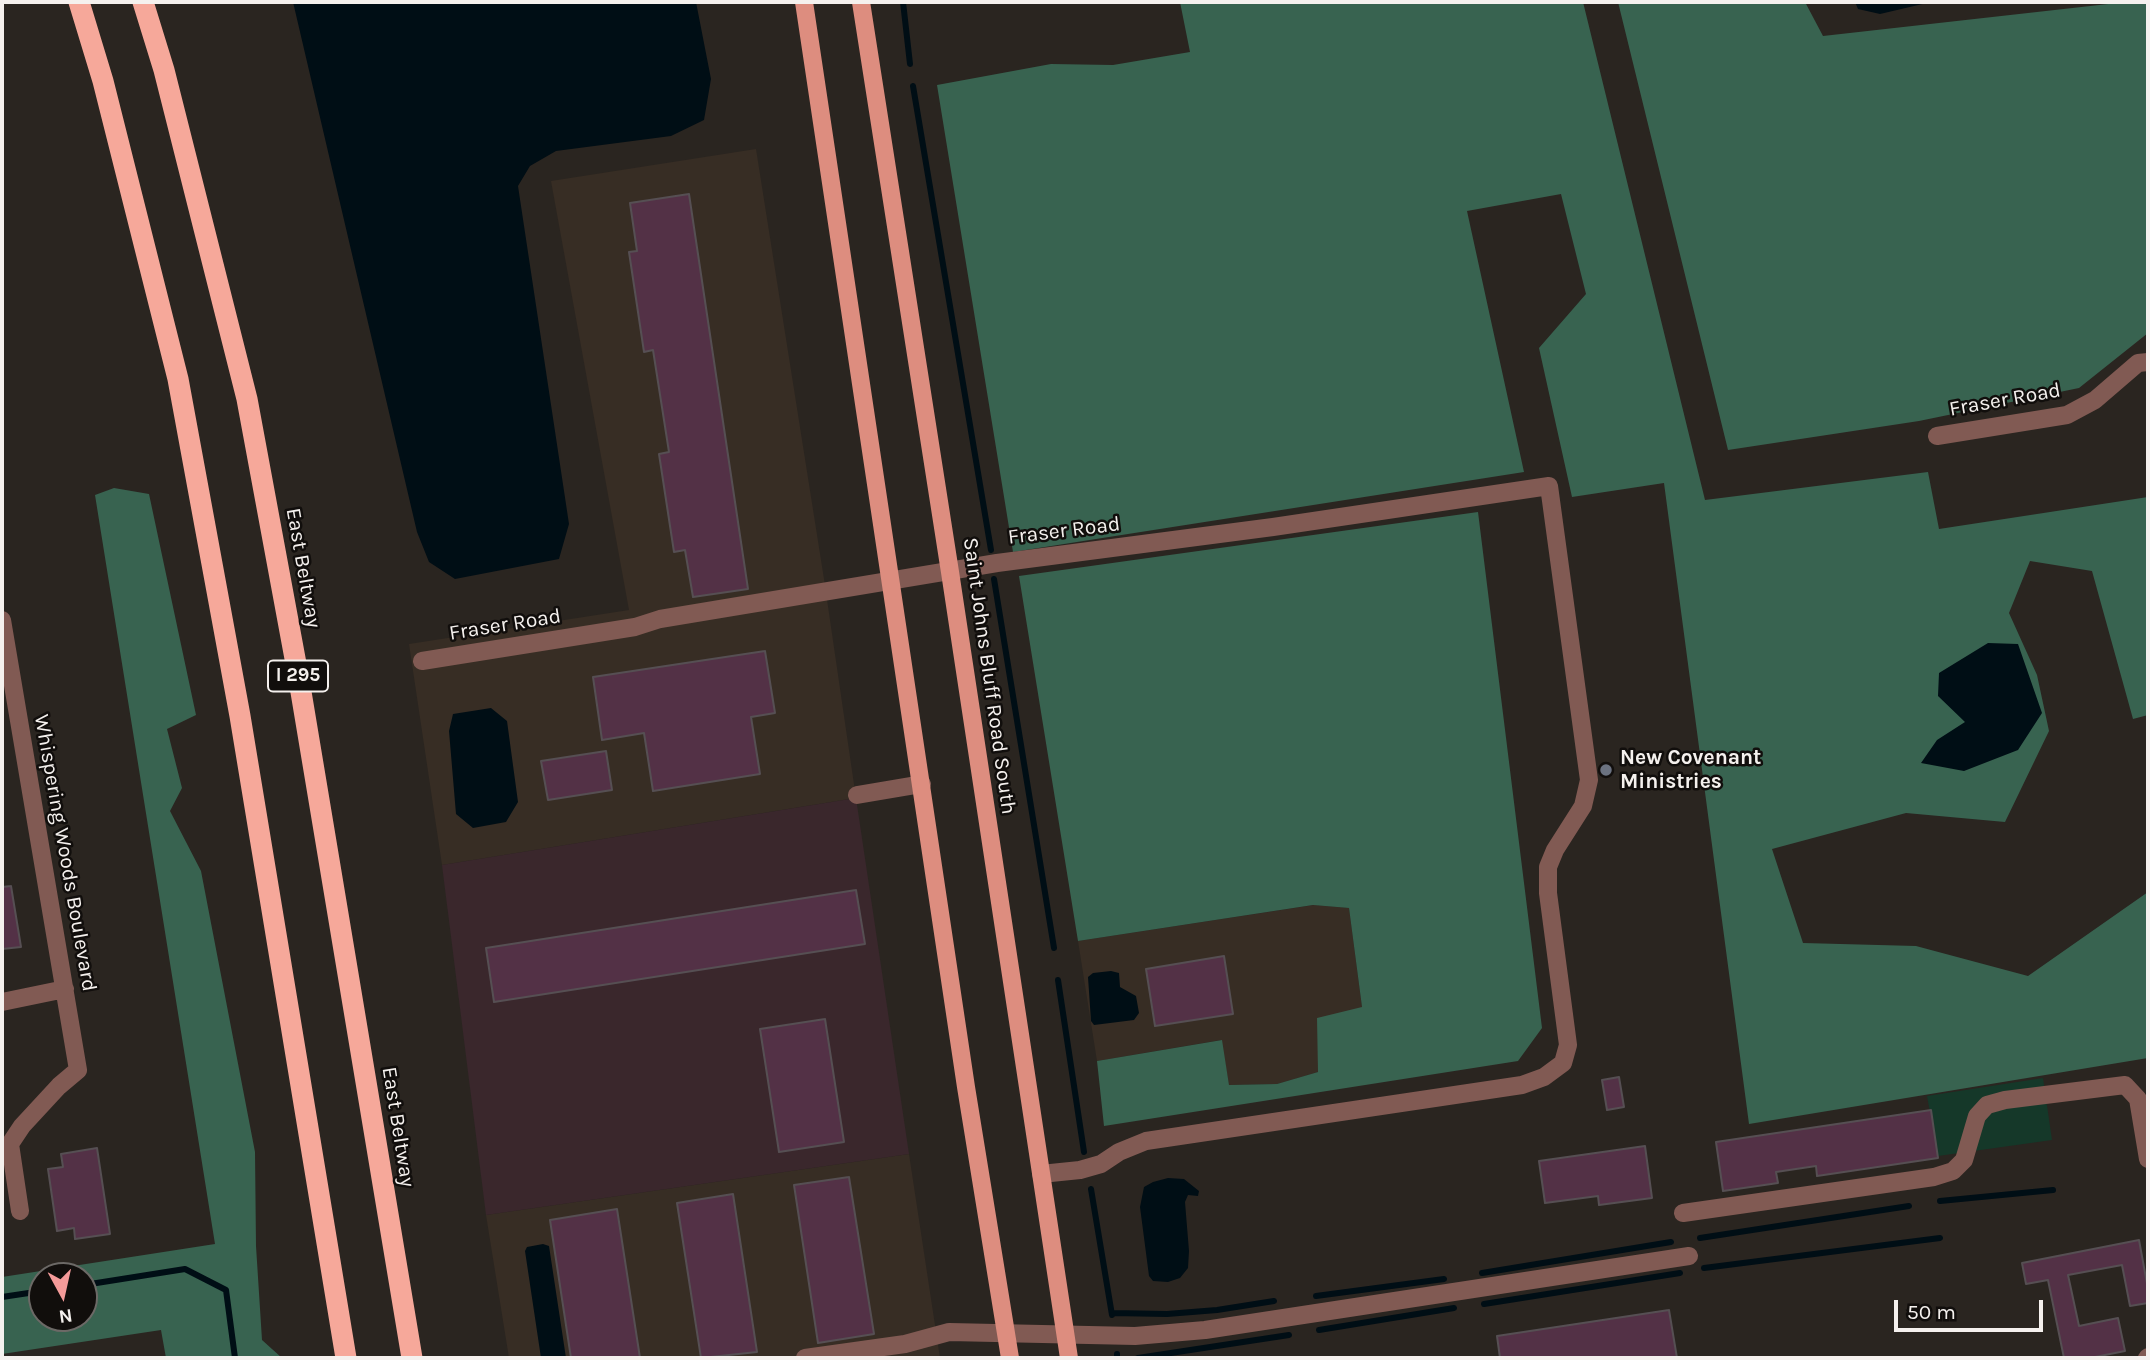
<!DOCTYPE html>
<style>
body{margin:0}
#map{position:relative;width:2150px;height:1360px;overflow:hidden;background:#2a2520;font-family:Karla,sans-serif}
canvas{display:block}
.frame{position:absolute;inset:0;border:4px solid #f5f1ee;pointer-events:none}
.north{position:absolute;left:28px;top:1262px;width:70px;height:70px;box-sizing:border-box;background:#110e0c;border:2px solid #6c6966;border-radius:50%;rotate:172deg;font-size:19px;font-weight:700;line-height:28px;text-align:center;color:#f5f1ee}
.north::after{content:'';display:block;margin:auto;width:24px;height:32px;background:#f59b9a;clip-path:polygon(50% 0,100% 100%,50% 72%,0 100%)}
.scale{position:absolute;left:1894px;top:1300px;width:149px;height:32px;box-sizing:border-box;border:4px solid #f5f1ee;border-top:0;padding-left:9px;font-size:21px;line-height:24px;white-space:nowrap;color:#f5f1ee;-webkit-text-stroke:5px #110e0c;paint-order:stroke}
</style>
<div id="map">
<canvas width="2150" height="1360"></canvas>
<div class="frame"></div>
<div class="north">N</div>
<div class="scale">50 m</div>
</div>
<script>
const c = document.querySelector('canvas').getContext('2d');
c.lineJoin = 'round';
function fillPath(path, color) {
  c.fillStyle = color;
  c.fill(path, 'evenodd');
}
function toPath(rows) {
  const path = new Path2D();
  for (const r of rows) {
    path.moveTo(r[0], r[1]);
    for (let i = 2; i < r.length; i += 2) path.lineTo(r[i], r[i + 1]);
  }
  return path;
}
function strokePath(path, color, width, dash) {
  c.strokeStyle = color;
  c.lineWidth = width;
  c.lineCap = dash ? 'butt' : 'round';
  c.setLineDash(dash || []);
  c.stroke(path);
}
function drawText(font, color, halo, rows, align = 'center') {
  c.font = font + ' Karla,sans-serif';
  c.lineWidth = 5;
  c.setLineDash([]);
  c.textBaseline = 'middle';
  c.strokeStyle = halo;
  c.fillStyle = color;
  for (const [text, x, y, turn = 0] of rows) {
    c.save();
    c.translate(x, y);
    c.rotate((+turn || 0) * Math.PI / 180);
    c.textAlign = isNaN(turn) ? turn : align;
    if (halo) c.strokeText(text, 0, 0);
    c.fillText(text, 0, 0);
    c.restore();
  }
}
fillPath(toPath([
 [756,149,824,579,856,798,442,865,409,644,629,610,551,181],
 [1314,905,1349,908,1362,1007,1318,1072,1277,1084,1229,1085,1221,1040,1097,1061,1078,941],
 [909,1154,940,1358,509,1358,486,1215]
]), '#372d24');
fillPath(toPath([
 [856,798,909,1154,486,1215,442,865]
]), '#3a272c');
fillPath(toPath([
 [2043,1078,2052,1140,1938,1156,1927,1096]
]), '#153829');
fillPath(toPath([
 [1180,2,1583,2,1705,500,1928,472,1939,529,2148,497,2148,715,2133,719,2092,571,2030,561,2009,613,2037,675,2049,731,2005,822,1906,813,1772,849,1803,943,1916,946,2028,976,2148,892,2148,1058,1749,1124,1664,483,1572,497,1539,348,1586,294,1561,194,1467,211,1524,472,1013,552,937,85,1051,64,1113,65,1190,52],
 [1618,2,1805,2,1823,36,2126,2,2148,2,2148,333,2079,388,1919,421,1728,450],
 [114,488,149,494,196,715,167,729,182,788,170,811,201,871,255,1152,256,1246,262,1340,282,1358,166,1358,161,1330,2,1354,2,1277,215,1244,95,495],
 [42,1276,84,1276,84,1318,42,1318],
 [1478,512,1542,1028,1518,1061,1104,1126,1097,1061,1222,1040,1229,1085,1277,1084,1318,1072,1317,1018,1362,1007,1349,908,1313,905,1078,941,1019,576]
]), '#386350');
fillPath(toPath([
 [293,2,696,2,711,79,704,120,671,136,556,151,530,166,518,186,569,524,559,559,455,579,429,562,417,532],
 [1855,2,1931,2,1880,14,1858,9],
 [1988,643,2018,644,2042,713,2018,750,1964,771,1921,763,1937,740,1965,722,1938,696,1939,673],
 [491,708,507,721,518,802,506,822,473,828,456,814,449,731,453,714],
 [1111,971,1119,973,1120,987,1136,996,1139,1013,1134,1020,1094,1025,1091,1021,1088,977,1093,973],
 [1168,1178,1184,1179,1199,1191,1198,1196,1188,1195,1185,1202,1189,1251,1188,1268,1180,1278,1168,1282,1153,1281,1149,1276,1140,1207,1144,1187,1153,1182],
 [543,1244,549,1246,566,1358,541,1358,525,1251,527,1247]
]), '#000e15');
strokePath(toPath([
 [903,2,910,64],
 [913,86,991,550],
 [994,579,1054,948],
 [1058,980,1084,1152],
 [1091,1189,1112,1315],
 [1940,1201,2053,1190],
 [1700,1238,1909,1206],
 [1704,1268,1940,1238],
 [1482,1273,1671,1242],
 [84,1285,185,1269,226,1290,235,1358],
 [1316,1296,1444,1279],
 [2,1297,42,1291],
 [1484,1304,1680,1273],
 [1112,1313,1167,1314,1217,1310,1274,1301],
 [1319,1330,1454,1308],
 [1117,1354,1117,1358],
 [1138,1358,1289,1335]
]), '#000e15', 6);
const building = toPath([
 [689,194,748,589,693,597,685,550,674,552,659,454,669,452,653,350,644,352,629,252,637,251,630,203,689,194],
 [765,651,775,713,751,717,760,774,653,791,644,733,602,740,593,677,765,651],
 [606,751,612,790,548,800,541,761,606,751],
 [11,886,21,947,2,949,2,887,11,886],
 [856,890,865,944,494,1002,486,948,856,890],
 [1224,956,1233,1014,1155,1026,1146,969,1224,956],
 [825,1019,844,1142,779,1152,760,1029,825,1019],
 [1619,1077,1624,1107,1607,1110,1602,1080,1619,1077],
 [1931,1110,1938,1158,1817,1176,1816,1166,1776,1172,1778,1183,1723,1191,1716,1142,1931,1110],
 [1645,1146,1652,1198,1599,1205,1598,1196,1545,1203,1539,1161,1645,1146],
 [97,1148,110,1234,75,1239,74,1228,57,1231,48,1169,63,1167,61,1154,97,1148],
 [849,1177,874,1334,818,1343,794,1185,849,1177],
 [733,1194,757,1352,701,1358,677,1203,733,1194],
 [617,1209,640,1358,571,1358,550,1220,617,1209],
 [2139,1240,2148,1289,2148,1303,2130,1306,2122,1265,2068,1275,2079,1326,2118,1318,2125,1351,2090,1358,2064,1358,2048,1280,2026,1284,2022,1263,2139,1240],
 [1669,1310,1677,1358,1500,1358,1497,1336,1669,1310]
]);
fillPath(building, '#533146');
strokePath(building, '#564f53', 2);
strokePath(toPath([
 [1937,436,2067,415,2095,400,2138,363,2148,362],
 [2,620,78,1070,59,1086,22,1126,10,1144,20,1211],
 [422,661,635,627,660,619,997,563,1273,527,1549,486,1589,780,1583,806,1555,850,1548,867,1548,893,1568,1045,1563,1063,1544,1077,1522,1085,1146,1141,1119,1152,1101,1164,1080,1170,1041,1174],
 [857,795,922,784],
 [2,1002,65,989],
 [1683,1213,1934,1177,1953,1171,1964,1160,1977,1116,1987,1105,2005,1100,2125,1085,2138,1099,2148,1159],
 [805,1358,905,1344,949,1332,1135,1336,1205,1330,1689,1256],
 [2147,1358,2148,1357]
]), '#815a53', 18);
strokePath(toPath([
 [804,2,966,1087,1010,1358],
 [861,2,950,572,1069,1358]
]), '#dd8d7f', 18);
strokePath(toPath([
 [79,2,103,81,178,379,240,716,346,1358],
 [143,2,164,70,247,399,299,680,412,1358]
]), '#f6a89a', 21);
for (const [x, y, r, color] of [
 [1606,770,7,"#6b7280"]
]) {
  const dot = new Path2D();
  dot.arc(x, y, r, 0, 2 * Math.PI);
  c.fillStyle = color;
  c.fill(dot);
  strokePath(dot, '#110e0c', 2.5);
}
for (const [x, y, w] of [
 [298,676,60]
]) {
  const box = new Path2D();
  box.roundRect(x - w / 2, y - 15.5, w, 31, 5);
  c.fillStyle = '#110e0c';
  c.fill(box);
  strokePath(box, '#f5f1ee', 2);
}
drawText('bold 19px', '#f5f1ee', null, [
 ["I 295",298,676]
]);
drawText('21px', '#f5f1ee', '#110e0c', [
 ["Fraser Road",2005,400,-10],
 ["Fraser Road",1064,531,-7],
 ["East Beltway",303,568,80],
 ["Fraser Road",505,625,-9],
 ["Saint Johns Bluff Road South",989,676,82],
 ["Whispering Woods Boulevard",65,853,80],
 ["East Beltway",398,1127,81]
]);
drawText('bold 21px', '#f5f1ee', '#110e0c', [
 ["New Covenant",1620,758],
 ["Ministries",1620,782]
], 'left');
</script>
